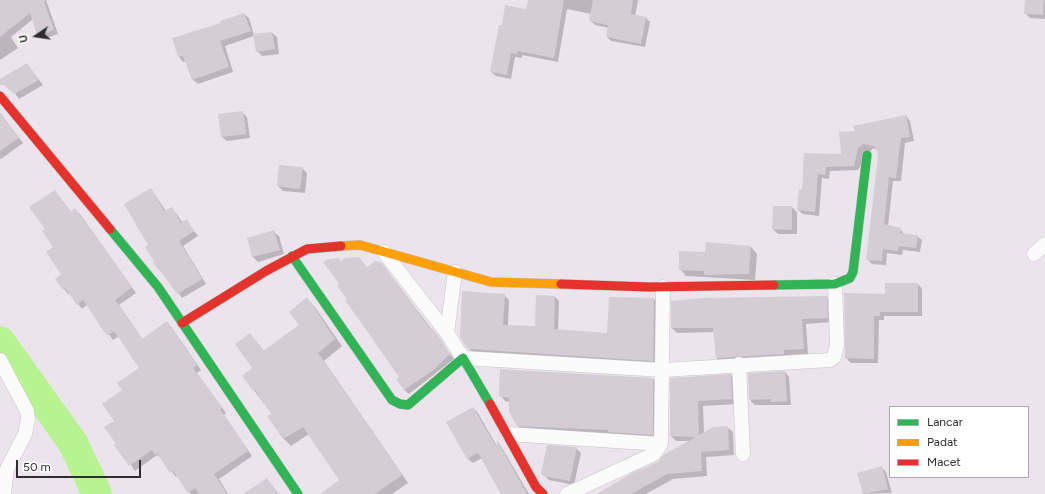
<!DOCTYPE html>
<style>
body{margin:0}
#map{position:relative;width:1045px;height:494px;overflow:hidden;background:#ece4ec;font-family:Figtree,sans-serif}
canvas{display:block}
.legend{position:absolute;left:889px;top:406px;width:140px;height:72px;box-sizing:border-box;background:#fff;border:1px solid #ababab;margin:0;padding:5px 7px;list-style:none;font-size:12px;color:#2e2e2e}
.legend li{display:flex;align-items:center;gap:8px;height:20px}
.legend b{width:20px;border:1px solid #ababab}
.north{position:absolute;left:16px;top:16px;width:40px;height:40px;-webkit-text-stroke:3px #fff;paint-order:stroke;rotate:257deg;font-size:11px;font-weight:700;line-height:16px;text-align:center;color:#2e2e2e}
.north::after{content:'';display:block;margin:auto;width:14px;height:18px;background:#2e2e2e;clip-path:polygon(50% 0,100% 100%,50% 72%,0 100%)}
.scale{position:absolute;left:16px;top:460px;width:125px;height:18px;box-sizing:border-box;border:2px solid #2e2e2e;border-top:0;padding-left:5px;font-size:12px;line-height:14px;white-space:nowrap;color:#2e2e2e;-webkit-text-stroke:3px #fff;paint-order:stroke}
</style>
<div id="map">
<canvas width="1045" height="494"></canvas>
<ul class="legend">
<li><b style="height:5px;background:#30b455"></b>Lancar</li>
<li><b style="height:5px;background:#ff9f0a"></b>Padat</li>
<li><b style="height:5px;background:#e5322d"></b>Macet</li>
</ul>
<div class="north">U</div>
<div class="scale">50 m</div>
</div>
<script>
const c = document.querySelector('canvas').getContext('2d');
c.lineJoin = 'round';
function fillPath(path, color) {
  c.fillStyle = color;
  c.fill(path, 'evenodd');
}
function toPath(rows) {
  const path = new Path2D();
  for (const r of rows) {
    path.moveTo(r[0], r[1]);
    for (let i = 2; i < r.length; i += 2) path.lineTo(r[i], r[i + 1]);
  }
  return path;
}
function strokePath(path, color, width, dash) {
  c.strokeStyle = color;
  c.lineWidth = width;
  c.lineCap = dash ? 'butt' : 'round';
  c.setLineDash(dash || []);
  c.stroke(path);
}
fillPath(toPath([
 [0,0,46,0,58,34,43,39,38,35,33,19,11,37,18,48,0,60],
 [529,0,638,0,635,16,646,18,650,22,645,47,611,41,607,37,609,28,595,25,591,21,592,14,567,9,558,62,522,55,522,58,515,57,511,79,496,76,491,72,502,26,527,10],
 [1026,0,1045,0,1045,19,1030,18,1025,13],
 [244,14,249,18,254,35,272,33,277,37,279,54,262,56,257,51,254,36,225,46,233,72,198,84,193,80,186,61,183,62,179,57,173,39,222,24],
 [27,64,43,85,19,99,4,78],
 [242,112,247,117,250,138,227,141,222,137],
 [0,113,23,143,1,159,0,158],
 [906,116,910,121,914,141,905,143,901,181,893,181,888,226,900,229,904,234,917,236,922,240,920,252,903,250,902,255,887,253,886,265,872,264,867,259,879,156,878,150,873,148,858,170,830,171,829,179,822,178,819,216,803,214,798,210,803,190,805,154,842,155,856,132],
 [302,168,307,173,305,193,283,191,278,186],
 [151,189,166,211,172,208,183,223,186,221,198,236,183,246,206,284,182,298,156,262,149,246],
 [55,191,71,212,75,209,80,214,136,293,119,305,143,340,167,323,172,328,201,370,197,373,226,413,224,415,252,456,219,479,228,494,191,494,178,476,176,477,161,458,157,455,135,471,106,428,115,421,124,390,140,368,119,336,113,340,87,305,82,309,70,293,68,294,64,289,62,275,55,247,46,230],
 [774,207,792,207,797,212,797,234,778,234,773,229],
 [274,232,279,236,284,254,258,262,253,257,248,239],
 [751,247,757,254,755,280,686,276,680,269,706,253],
 [341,262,368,268,386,269,454,359,409,394,404,390,400,377,340,285],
 [918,284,922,289,922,316,884,316,884,320,879,320,878,363,851,363,846,358,886,295],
 [504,295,509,300,508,326,536,327,555,297,559,301,558,330,608,334,654,299,659,304,658,365,472,352,467,347],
 [826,297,831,301,832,322,806,324,808,354,788,355,788,359,721,363,717,358,715,332,677,333,672,328],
 [307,299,314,306,342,346,324,361,408,483,392,494,336,494,340,481,309,434,291,446,284,439,269,416,272,414,243,376,254,368,250,334,264,351,300,325],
 [785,372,789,377,791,405,755,405,750,400],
 [731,375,736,381,737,404,703,406,704,433,727,427,733,432,734,455,706,457,707,476,673,479,646,494,599,494,658,463,690,441,676,441,671,436,671,379],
 [653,379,658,384,657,440,523,431,517,425,510,402,505,401,500,395],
 [473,408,478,413,498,448,498,443,501,446,529,494,502,494,482,458,473,463,468,459,448,422],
 [576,448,581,453,574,485,549,480,544,475],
 [881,467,886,472,892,493,864,494,858,474],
 [267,479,279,494,245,494]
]), '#0003');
strokePath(toPath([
 [0,341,73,443,97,494]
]), '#b8f392', 30);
fillPath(toPath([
 [0,0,46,0,44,2,54,30,37,35,30,13,0,37],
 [528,0,564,0,554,58,518,51,517,54,511,53,507,75,490,72,499,25,502,25,505,5,526,9],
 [593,0,633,0,631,14,646,17,641,44,606,37,608,25,589,21],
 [1025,0,1044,0,1043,15,1024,14],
 [244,13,251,31,220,41,229,67,192,80,183,56,178,57,172,38,221,23,220,21],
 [272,32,275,49,256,52,253,34],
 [27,63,39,80,14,94,4,85,0,85,0,79],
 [243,111,246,134,221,137,218,114],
 [0,114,19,138,0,151],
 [906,115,910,137,901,138,896,178,889,177,884,224,901,228,900,233,918,235,916,248,899,246,898,251,883,249,882,261,866,260,878,156,877,150,874,146,863,144,858,148,854,166,826,167,825,175,818,174,815,212,797,210,799,189,802,189,804,153,841,154,839,132,855,131,853,126],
 [279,165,303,167,300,189,277,186],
 [151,188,164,211,172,207,181,223,187,219,194,231,179,241,202,279,177,294,164,276,153,263,154,261,145,247,148,245,124,204],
 [55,190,70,212,75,208,132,287,115,300,142,339,167,321,197,365,193,368,222,408,220,409,248,451,214,474,227,494,199,494,195,488,188,493,173,471,170,473,157,453,155,455,152,450,129,466,114,445,116,444,104,427,114,421,102,404,122,390,117,383,139,368,114,331,107,336,83,300,77,305,65,288,63,290,55,279,61,274,46,252,53,247,42,231,45,229,29,207],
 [773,206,792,206,792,230,772,229],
 [274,230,280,250,252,257,247,238],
 [706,242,751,246,749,274,704,275,704,271,679,270,679,251,705,252],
 [359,257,367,267,375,261,382,263,430,329,432,328,440,338,450,354,432,371,404,390,396,379,399,377,345,300,347,299,337,286,339,284,323,262,328,259,339,258,341,261,345,258],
 [885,283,918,283,918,312,880,312,880,316,874,316,874,359,845,358,844,293,885,294],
 [462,291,505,294,503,325,535,326,536,295,555,296,554,329,607,333,609,297,654,298,653,361,470,349,466,347,460,337],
 [827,296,828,318,802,319,804,349,784,350,784,354,716,358,713,328,671,328,671,301,702,298],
 [307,297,335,339,318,353,402,475,375,494,320,494,339,480,303,427,283,439,267,416,271,414,255,390,253,391,242,376,252,368,235,344,250,333,263,351,299,325,289,312],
 [500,369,653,378,653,435,608,432,608,430,517,426,509,412,509,398,499,396],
 [785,371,787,401,771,402,771,399,749,400,748,373],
 [731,374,732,399,698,401,699,435,713,427,728,426,729,450,701,452,702,471,667,474,631,494,597,494,632,473,658,462,663,455,696,437,670,436,670,378],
 [473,407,497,448,497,440,527,494,501,494,478,453,467,459,446,422],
 [547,445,577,447,570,481,543,476,541,473],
 [882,466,888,489,863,494,857,473],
 [267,478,278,494,243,494]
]), '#d4ced4');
const street = toPath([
 [384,252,447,333,463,358,663,370,830,360,834,357,837,345,835,284],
 [1034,254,1045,244],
 [447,333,455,272],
 [0,360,27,411,28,419,25,434,7,469,4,494],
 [739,364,743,454],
 [508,434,661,444],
 [567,494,654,454,661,444,663,287]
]);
const fast = toPath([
 [110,229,158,287,298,494],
 [292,256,392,400,400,404,408,405,463,358,490,404],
 [774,285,835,284,850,278,853,272,867,155]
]);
const slow = toPath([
 [341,246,360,245,491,282,561,284]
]);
const jam = toPath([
 [0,96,110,229],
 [561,284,649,287,774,285],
 [182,323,266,271,307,249,341,246],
 [490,404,536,487,543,494]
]);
strokePath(street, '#c5c5c6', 15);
strokePath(fast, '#c5c5c6', 10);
strokePath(slow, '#c5c5c6', 10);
strokePath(jam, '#c5c5c6', 10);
strokePath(street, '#fcfbfc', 14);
strokePath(fast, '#30b455', 9);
strokePath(slow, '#ff9f0a', 9);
strokePath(jam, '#e5322d', 9);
</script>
